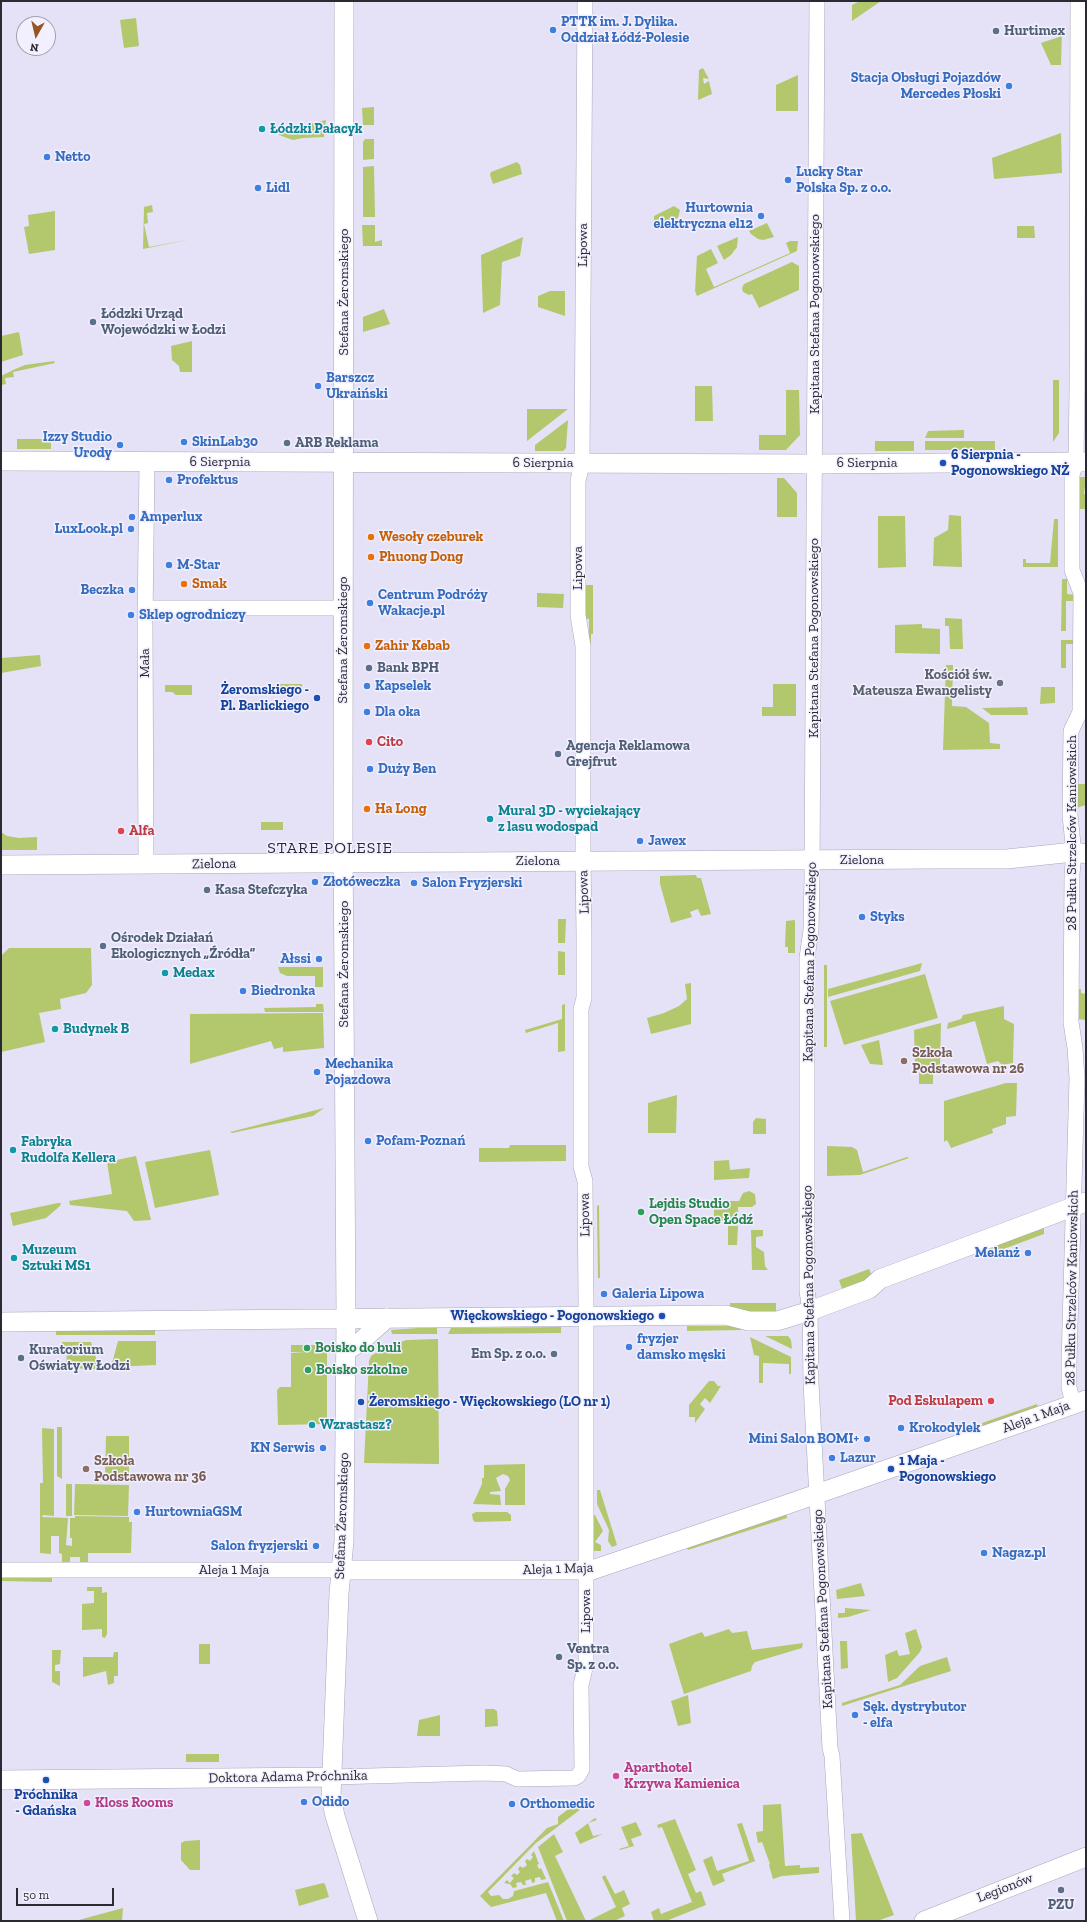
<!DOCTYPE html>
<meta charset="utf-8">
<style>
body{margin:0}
#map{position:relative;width:1087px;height:1922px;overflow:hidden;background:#e5e2f8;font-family:"Zilla Slab",serif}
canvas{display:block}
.frame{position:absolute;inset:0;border:2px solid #2b2931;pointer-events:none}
.north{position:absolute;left:16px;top:16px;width:40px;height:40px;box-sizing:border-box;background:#f2f0fe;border:1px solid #a2a0ac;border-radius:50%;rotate:188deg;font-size:11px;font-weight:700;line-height:16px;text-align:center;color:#2b2931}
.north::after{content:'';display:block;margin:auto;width:14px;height:18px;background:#975522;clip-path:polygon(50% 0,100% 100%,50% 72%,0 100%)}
.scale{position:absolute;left:16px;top:1888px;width:98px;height:18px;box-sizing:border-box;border:2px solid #2b2931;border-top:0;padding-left:5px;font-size:12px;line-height:14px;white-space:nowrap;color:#2b2931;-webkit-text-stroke:3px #f2f0fe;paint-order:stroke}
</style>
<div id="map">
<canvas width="1087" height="1922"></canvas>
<div class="frame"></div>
<div class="north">N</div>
<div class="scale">50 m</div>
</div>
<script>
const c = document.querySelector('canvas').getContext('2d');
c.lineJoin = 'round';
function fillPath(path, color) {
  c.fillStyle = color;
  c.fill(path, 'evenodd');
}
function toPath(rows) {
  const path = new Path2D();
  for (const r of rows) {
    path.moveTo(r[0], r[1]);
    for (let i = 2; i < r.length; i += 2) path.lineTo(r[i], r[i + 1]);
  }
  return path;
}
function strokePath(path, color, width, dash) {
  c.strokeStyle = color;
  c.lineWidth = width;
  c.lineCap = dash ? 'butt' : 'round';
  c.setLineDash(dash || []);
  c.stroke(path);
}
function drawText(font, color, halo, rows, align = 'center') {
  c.font = font + ' "Zilla Slab",serif';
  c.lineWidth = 3;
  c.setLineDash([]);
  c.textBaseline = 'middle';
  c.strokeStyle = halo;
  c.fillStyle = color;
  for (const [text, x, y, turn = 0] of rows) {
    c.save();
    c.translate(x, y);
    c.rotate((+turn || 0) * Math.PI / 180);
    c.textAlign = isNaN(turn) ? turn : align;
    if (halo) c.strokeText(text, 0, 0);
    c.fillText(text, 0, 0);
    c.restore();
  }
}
fillPath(toPath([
 [860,1,881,1,852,21,852,5],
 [136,18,139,46,124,48,120,20],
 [1059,30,1062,31,1061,65,1051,65,1041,43,1059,37],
 [703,68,709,79,703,78,704,84,709,81,712,94,698,100,699,70],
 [798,75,798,111,776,111,776,85],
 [374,107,374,125,363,125,362,108],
 [326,120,324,137,303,138,293,140,279,135,278,132],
 [1061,133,1062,173,994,179,992,158],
 [365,139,374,139,374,159,363,160,363,142],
 [517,162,520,165,522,174,493,184,490,175,491,172],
 [374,166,375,217,363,217,363,167],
 [152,205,153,212,147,213,148,223,144,224,149,247,192,239,143,249,144,207],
 [674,206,680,210,678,218,656,228,654,227,654,216],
 [55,211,55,250,29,254,24,227,29,226,28,215],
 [767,223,774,237,763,240,758,239,751,234,749,231],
 [362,225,375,225,375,242,382,240,382,246,363,246],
 [1017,226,1034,226,1035,238,1017,238],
 [523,237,520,256,502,262,500,305,483,313,481,255],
 [738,237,737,247,731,255,724,260,717,246],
 [790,241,798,241,797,251,697,296,695,291,697,256,711,249,718,263,706,269,714,287,790,253,786,243],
 [792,262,799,266,799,290,759,308,752,294,749,295,743,292,742,288,744,284],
 [550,291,565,291,565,316,538,307,538,296],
 [384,309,390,324,363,332,363,317],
 [19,332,23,355,1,362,1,336],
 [192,341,192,372,180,372,179,366,172,360,171,346],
 [54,361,55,363,13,372,14,377,5,378,6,384,1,385,1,376,13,370,25,365],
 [1053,380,1059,380,1059,433,1053,442],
 [695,386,712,386,713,421,695,421],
 [786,390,799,390,800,435,786,450,759,450,759,435,786,435],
 [527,409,568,409,527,441],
 [568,420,566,448,563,451,535,451,535,445],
 [964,430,964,438,925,438,928,431],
 [17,439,51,439,51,449,17,449],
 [875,441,914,441,914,451,875,451],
 [925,441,995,441,995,450,925,450],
 [1079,477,1086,477,1084,494,1086,494,1086,509,1077,509],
 [777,478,784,478,797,493,797,517,777,517],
 [949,515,961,516,962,567,933,566,934,538,948,530],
 [878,516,905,516,906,567,878,568],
 [1054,519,1058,519,1058,567,1023,567,1023,559,1026,559,1026,563,1050,563],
 [1062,579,1067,579,1067,594,1076,595,1076,601,1066,601,1066,631,1061,631],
 [585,585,593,585,593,634,591,634,591,652,589,651,589,619,584,618],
 [537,593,564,594,563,608,537,607],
 [945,618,962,619,963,649,950,649,949,626,945,626],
 [922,624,922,628,940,629,940,654,895,653,895,625],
 [1061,640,1076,640,1076,644,1066,644,1066,668,1061,668],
 [40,655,41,666,1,673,1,658],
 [946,665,953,665,952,706,966,707,989,723,990,743,1000,744,1000,749,943,750],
 [279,684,302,684,302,691,280,693],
 [773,684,796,684,796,716,762,716,762,707,773,707],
 [165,685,192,685,192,695,176,695,172,692,165,692],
 [1041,687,1055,687,1055,703,1040,704],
 [1027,707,1028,715,991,715,982,708],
 [1076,784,1086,784,1086,805,1076,808],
 [261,822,283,822,283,830,261,830],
 [1,832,7,836,19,838,37,837,37,850,1,850],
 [696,875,697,878,701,878,711,914,701,916,698,909,690,912,692,917,671,923,660,884,660,876],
 [558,919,566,919,565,943,558,943],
 [795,920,795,953,788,953,788,947,785,947,786,921],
 [9,948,91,948,92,985,86,993,60,999,61,1009,39,1013,45,1042,1,1052,1,956],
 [558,951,565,952,565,975,558,975],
 [922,963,920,971,828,997,828,989],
 [824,965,827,965,827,1047,824,1047],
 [278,967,323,967,323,987,315,987,315,976,287,976,280,973],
 [925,974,938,1018,844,1045,830,1001],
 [691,983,691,1024,651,1034,647,1018,664,1013,679,1006,687,999,685,984],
 [1077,989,1081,989,1081,993,1086,994,1086,1020,1076,1019],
 [316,1004,323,1004,324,1012,265,1012,264,1008,316,1007],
 [565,1004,565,1051,558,1052,558,1023,526,1033,525,1030,562,1019,562,1005],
 [1004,1006,1004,1019,1014,1024,1013,1063,1002,1065,998,1061,987,1064,975,1021,947,1029,948,1023,961,1019,963,1015],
 [323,1013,324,1048,283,1052,283,1047,274,1049,271,1041,190,1064,190,1014],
 [941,1023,940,1066,915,1065,914,1030],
 [879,1040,883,1065,870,1064,861,1045],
 [919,1069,933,1070,933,1084,919,1084],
 [1006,1083,1017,1083,1016,1116,1006,1117,1006,1124,992,1129,993,1133,951,1148,947,1140,944,1142,944,1101],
 [677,1095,676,1133,648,1133,648,1103],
 [324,1108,313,1116,232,1133,230,1132],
 [756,1118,766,1119,766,1134,753,1134,753,1122],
 [510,1145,566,1145,566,1161,479,1162,479,1148,509,1148],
 [827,1146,852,1147,857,1150,863,1172,907,1157,909,1158,860,1175,827,1176],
 [210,1150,219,1195,155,1208,145,1162],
 [136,1156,151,1220,134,1221,127,1211,70,1205,69,1201,112,1194,107,1162],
 [729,1160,730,1170,750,1168,749,1178,714,1180,714,1161],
 [749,1191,755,1194,756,1204,752,1207,738,1207,738,1221,714,1221,714,1209,725,1209,729,1201,739,1201,743,1193],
 [58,1203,61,1203,60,1206,46,1218,13,1226,10,1213],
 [599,1205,600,1278,598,1278,597,1206],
 [728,1226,738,1226,737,1245,728,1245],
 [1044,1228,1044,1234,982,1257,979,1251],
 [751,1230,763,1230,763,1236,756,1237,756,1247,764,1252,765,1266,768,1270,752,1270],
 [869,1269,872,1276,865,1284,843,1292,839,1280],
 [730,1303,776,1303,776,1314,749,1315,730,1307],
 [687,1326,741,1326,741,1330,687,1331],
 [561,1327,561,1333,448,1334,451,1328],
 [155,1328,155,1335,56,1335,56,1329],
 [418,1328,437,1328,437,1334,392,1334,391,1330],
 [765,1336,788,1336,791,1340,792,1349],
 [750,1337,791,1357,791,1374,789,1374,789,1364,763,1363,763,1383,759,1383,759,1356,754,1355],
 [438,1339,439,1464,364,1463,369,1361,371,1356,385,1347,396,1343,407,1340],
 [118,1341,156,1341,156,1365,111,1367],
 [62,1342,91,1342,99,1367,95,1369,66,1368,67,1353,62,1346],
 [291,1345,323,1345,323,1352,327,1353,327,1424,278,1425,277,1390,280,1387,291,1387,291,1353,305,1352,291,1352],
 [709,1381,714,1381,718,1386,721,1386,710,1403,705,1398,700,1404,705,1409,695,1423,695,1417,689,1417,689,1405],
 [1037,1404,1038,1407,983,1426,982,1423],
 [57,1427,62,1427,62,1479,57,1476],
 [42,1428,54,1429,54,1516,43,1515,42,1517,68,1518,66,1545,72,1546,72,1538,70,1538,70,1518,75,1518,75,1516,129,1517,129,1522,132,1522,131,1553,88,1553,88,1562,80,1562,80,1557,70,1557,70,1562,62,1562,62,1554,59,1553,59,1536,51,1536,51,1554,40,1553,40,1483,43,1483],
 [106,1436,129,1436,129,1480,105,1480],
 [525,1464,525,1505,505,1505,505,1489,510,1480,508,1476,503,1474,496,1478,501,1491,490,1492,490,1494,500,1495,501,1505,473,1504,482,1484,482,1478,484,1478,484,1465],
 [66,1484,72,1484,72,1516,66,1516],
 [75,1484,129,1485,128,1516,74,1515],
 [597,1490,600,1490,617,1545,612,1547,608,1541,609,1530,597,1504],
 [476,1512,507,1512,511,1515,511,1521,475,1522,473,1520,472,1514],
 [786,1513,787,1518,688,1550,686,1546],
 [592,1515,595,1515,603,1531,595,1542,601,1545,601,1551,592,1551],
 [1,1578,52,1578,52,1582,1,1581],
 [861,1583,865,1596,837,1599,836,1590],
 [87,1587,102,1587,102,1593,107,1592,107,1634,105,1638,102,1637,102,1629,82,1630,82,1604,94,1603,94,1591,87,1591],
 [845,1608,871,1610,848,1617,838,1618,838,1613,845,1613],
 [729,1629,732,1633,747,1631,752,1650,803,1643,802,1648,755,1662,752,1666,751,1671,684,1694,669,1644,702,1632,705,1637],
 [916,1629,922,1647,920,1652,897,1678,888,1682,885,1655,897,1650,899,1656,910,1654,905,1633],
 [840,1641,847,1641,848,1668,841,1669],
 [199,1644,210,1644,210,1664,199,1664],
 [52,1650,61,1650,60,1664,55,1665,55,1671,60,1671,60,1686,52,1682],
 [114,1652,118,1652,118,1676,114,1676,114,1683,108,1685,106,1671,83,1677,83,1657,113,1657],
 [947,1657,951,1671,842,1706,842,1703,900,1685,920,1666],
 [688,1695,691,1723,678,1726,671,1701],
 [485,1709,494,1709,497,1711,498,1726,485,1727],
 [440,1715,440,1736,417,1736,419,1720],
 [186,1754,219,1754,219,1762,186,1762],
 [588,1798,589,1803,536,1843,488,1892,491,1896,499,1895,503,1899,508,1899,513,1896,514,1891,548,1882,564,1921,557,1921,546,1893,491,1907,480,1896,547,1828,558,1824,558,1817,580,1800],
 [781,1804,785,1866,800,1865,800,1868,819,1867,819,1873,782,1876,773,1879,769,1865,770,1864,762,1842,758,1843,756,1832,763,1831,763,1805],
 [595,1818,597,1820,588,1823,593,1836,603,1834,580,1844,575,1833],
 [675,1819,696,1870,688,1874,696,1893,701,1891,706,1905,666,1921,654,1921,651,1912,659,1908,661,1914,692,1902,662,1827,658,1828,657,1825],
 [636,1822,642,1835,631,1839,634,1846,620,1850,619,1849,629,1846,621,1827],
 [742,1823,755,1861,722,1874,725,1881,713,1886,703,1860,712,1856,717,1871,749,1861,737,1824],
 [862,1833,894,1915,877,1921,856,1921,851,1834],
 [554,1834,563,1852,555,1856,586,1921,567,1921,538,1847],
 [200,1840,200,1870,190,1870,181,1860,181,1843,185,1841],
 [534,1851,539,1864,537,1865,539,1869,541,1868,546,1879,541,1880,540,1877,535,1878,535,1882,532,1883,531,1879,525,1881,526,1885,523,1885,521,1882,516,1883,517,1887,513,1888,510,1884,504,1883,507,1880,510,1883,514,1878,511,1876,514,1873,517,1875,520,1872,518,1869,520,1866,523,1868,527,1865,525,1861,527,1859,530,1861,533,1857,531,1855],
 [605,1875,615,1894,624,1890,630,1904,622,1908,625,1916,614,1921,588,1921,616,1907,602,1877],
 [323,1883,325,1884,329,1897,299,1906,295,1890],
 [123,1908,122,1921,75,1921]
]), '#b3c76d');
const minor = toPath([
 [817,1,812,875,811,930,807,958,807,1291,810,1311,811,1383,830,1748,832,1756,842,1921],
 [145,608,343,608],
 [146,864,145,621,147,462],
 [1073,1404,1069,1387,1069,1362,1077,1078,1075,1048,1071,1022,1072,874,1074,854,1070,815,1071,731,1080,712,1081,593,1072,570,1072,475,1076,462,1077,389,1078,1],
 [1,1570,341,1570],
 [331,1777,485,1773,506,1774,517,1779,574,1778,578,1776,582,1769,581,1685,586,1664,586,1302,585,1181,581,1167,581,1009,584,998,584,935,583,858,583,646,578,615,578,481,582,463,585,1]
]);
const tertiary = toPath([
 [344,1,343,830,346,1318,344,1541,339,1593,331,1797,335,1816,368,1921],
 [1,461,814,464,1086,462],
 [1,865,936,859,1007,859,1074,852,1086,854],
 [1,1322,725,1315,749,1321,777,1321,810,1311,869,1289,880,1279,1086,1202],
 [346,1351,359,1343,387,1318],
 [341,1570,592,1570,794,1502,1086,1400],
 [1,1780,331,1777],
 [924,1921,1086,1857]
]);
strokePath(minor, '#a9a6bb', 16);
strokePath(tertiary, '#a9a6bb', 20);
strokePath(minor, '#fff', 15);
strokePath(tertiary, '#fff', 19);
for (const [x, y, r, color] of [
 [553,30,4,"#3f7fe0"],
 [996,31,4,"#5c6f8a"],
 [1009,86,4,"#3f7fe0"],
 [262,129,4,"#0f9aa8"],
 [47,157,4,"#3f7fe0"],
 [788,180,4,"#3f7fe0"],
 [258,188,4,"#3f7fe0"],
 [761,216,4,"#3f7fe0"],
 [93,322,4,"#5c6f8a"],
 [318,386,4,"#3f7fe0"],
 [184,442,4,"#3f7fe0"],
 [287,443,4,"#5c6f8a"],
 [120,445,4,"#3f7fe0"],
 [943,463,4,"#1a4fb4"],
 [169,480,4,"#3f7fe0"],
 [132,517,4,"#3f7fe0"],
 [131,529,4,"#3f7fe0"],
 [371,537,4,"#e8710a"],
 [371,557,4,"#e8710a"],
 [169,565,4,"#3f7fe0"],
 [184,584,4,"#e8710a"],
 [132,590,4,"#3f7fe0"],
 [370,603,4,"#3f7fe0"],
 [131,615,4,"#3f7fe0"],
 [367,646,4,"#e8710a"],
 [369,668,4,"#5c6f8a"],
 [1000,683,4,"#6b7280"],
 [367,686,4,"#3f7fe0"],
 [317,698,4,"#1a4fb4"],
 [367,712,4,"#3f7fe0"],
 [369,742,4,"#e0444e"],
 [558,754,4,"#5c6f8a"],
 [370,769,4,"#3f7fe0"],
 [367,809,4,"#e8710a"],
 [490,819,4,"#0f9aa8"],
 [121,831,4,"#e0444e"],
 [640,841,4,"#3f7fe0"],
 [315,882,4,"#3f7fe0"],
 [414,883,4,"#3f7fe0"],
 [207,890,4,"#5c6f8a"],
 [862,917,4,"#3f7fe0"],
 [103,946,4,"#5c6f8a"],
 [319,959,4,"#3f7fe0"],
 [165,973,4,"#0f9aa8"],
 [243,991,4,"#3f7fe0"],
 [55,1029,4,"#0f9aa8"],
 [904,1061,4,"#8d6e63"],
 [317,1072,4,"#3f7fe0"],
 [368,1141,4,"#3f7fe0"],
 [13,1150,4,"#0f9aa8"],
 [641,1212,4,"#2e9e5b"],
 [1028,1253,4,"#3f7fe0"],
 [14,1258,4,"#0f9aa8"],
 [604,1294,4,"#3f7fe0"],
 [662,1316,4,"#1a4fb4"],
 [629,1347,4,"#3f7fe0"],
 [307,1348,4,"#2e9e5b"],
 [554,1354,4,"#5c6f8a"],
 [21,1358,4,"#5c6f8a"],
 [308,1370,4,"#2e9e5b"],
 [991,1401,4,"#e0444e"],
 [361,1402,4,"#1a4fb4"],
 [312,1425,4,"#0f9aa8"],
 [901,1428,4,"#3f7fe0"],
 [867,1439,4,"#3f7fe0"],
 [323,1448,4,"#3f7fe0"],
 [832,1458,4,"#3f7fe0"],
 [86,1469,4,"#8d6e63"],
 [891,1469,4,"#1a4fb4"],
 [137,1512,4,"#3f7fe0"],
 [316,1546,4,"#3f7fe0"],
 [984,1553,4,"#3f7fe0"],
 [559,1657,4,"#5c6f8a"],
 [855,1715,4,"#3f7fe0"],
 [616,1776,4,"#d1479c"],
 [46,1780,4,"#1a4fb4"],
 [304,1802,4,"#3f7fe0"],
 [87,1803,4,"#d1479c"],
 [512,1804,4,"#3f7fe0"],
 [1061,1890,4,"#5c6f8a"]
]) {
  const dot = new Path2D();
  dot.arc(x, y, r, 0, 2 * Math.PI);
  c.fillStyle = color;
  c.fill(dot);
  strokePath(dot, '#f2f0fe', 1.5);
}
drawText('bold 14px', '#366cbe', '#f2f0fe', [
 ["PTTK im. J. Dylika.",561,22],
 ["Oddział Łódź-Polesie",561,38],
 ["Stacja Obsługi Pojazdów",1001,78,"right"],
 ["Mercedes Płoski",1001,94,"right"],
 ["Netto",55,157],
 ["Lucky Star",796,172],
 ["Polska Sp. z o.o.",796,188],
 ["Lidl",266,188],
 ["Hurtownia",753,208,"right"],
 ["elektryczna el12",753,224,"right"],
 ["Barszcz",326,378],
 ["Ukraiński",326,394],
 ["Izzy Studio",112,437,"right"],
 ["Urody",112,453,"right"],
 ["SkinLab30",192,442],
 ["Profektus",177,480],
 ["Amperlux",140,517],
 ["LuxLook.pl",123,529,"right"],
 ["M-Star",177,565],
 ["Beczka",124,590,"right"],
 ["Centrum Podróży",378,595],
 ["Wakacje.pl",378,611],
 ["Sklep ogrodniczy",139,615],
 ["Kapselek",375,686],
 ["Dla oka",375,712],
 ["Duży Ben",378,769],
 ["Jawex",648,841],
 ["Złotóweczka",323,882],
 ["Salon Fryzjerski",422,883],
 ["Styks",870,917],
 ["Ałssi",311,959,"right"],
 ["Biedronka",251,991],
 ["Mechanika",325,1064],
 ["Pojazdowa",325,1080],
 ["Pofam-Poznań",376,1141],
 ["Melanż",1020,1253,"right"],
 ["Galeria Lipowa",612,1294],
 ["fryzjer",637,1339],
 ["damsko męski",637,1355],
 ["Krokodylek",909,1428],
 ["Mini Salon BOMI+",859,1439,"right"],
 ["KN Serwis",315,1448,"right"],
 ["Lazur",840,1458],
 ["HurtowniaGSM",145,1512],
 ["Salon fryzjerski",308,1546,"right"],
 ["Nagaz.pl",992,1553],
 ["Sęk. dystrybutor",863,1707],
 ["- elfa",863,1723],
 ["Odido",312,1802],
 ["Orthomedic",520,1804]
], 'left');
drawText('bold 14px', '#4e5e75', '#f2f0fe', [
 ["Hurtimex",1004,31],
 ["Łódzki Urząd",101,314],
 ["Wojewódzki w Łodzi",101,330],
 ["ARB Reklama",295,443],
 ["Bank BPH",377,668],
 ["Agencja Reklamowa",566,746],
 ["Grejfrut",566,762],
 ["Kasa Stefczyka",215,890],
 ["Ośrodek Działań",111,938],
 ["Ekologicznych „Źródła”",111,954],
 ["Kuratorium",29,1350],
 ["Oświaty w Łodzi",29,1366],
 ["Em Sp. z o.o.",546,1354,"right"],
 ["Ventra",567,1649],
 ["Sp. z o.o.",567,1665],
 ["PZU",1061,1905,"center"]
], 'left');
drawText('bold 14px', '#0d838f', '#f2f0fe', [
 ["Łódzki Pałacyk",270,129],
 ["Mural 3D - wyciekający",498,811],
 ["z lasu wodospad",498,827],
 ["Medax",173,973],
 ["Budynek B",63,1029],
 ["Fabryka",21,1142],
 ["Rudolfa Kellera",21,1158],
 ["Muzeum",22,1250],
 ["Sztuki MS1",22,1266],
 ["Wzrastasz?",320,1425]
], 'left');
drawText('14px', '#2b2931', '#f2f0fe', [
 ["Lipowa",583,245,-90],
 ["Stefana Żeromskiego",344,292,-90],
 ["Kapitana Stefana Pogonowskiego",815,314,-90],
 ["6 Sierpnia",220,462],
 ["6 Sierpnia",543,463],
 ["6 Sierpnia",867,463],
 ["Lipowa",578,568,-90],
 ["Kapitana Stefana Pogonowskiego",814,638,-90],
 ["Stefana Żeromskiego",343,640,-90],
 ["Mała",145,663,-90],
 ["28 Pułku Strzelców Kaniowskich",1072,833,-90],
 ["Zielona",862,860],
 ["Zielona",538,861],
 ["Zielona",214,864,-1],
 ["Lipowa",584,892,-92],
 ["Kapitana Stefana Pogonowskiego",810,962,-89],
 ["Stefana Żeromskiego",344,964,-90],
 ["Lipowa",585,1215,-91],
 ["Kapitana Stefana Pogonowskiego",809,1285,-91],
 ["28 Pułku Strzelców Kaniowskich",1072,1288,-89],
 ["Aleja 1 Maja",1036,1417,-20],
 ["Stefana Żeromskiego",342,1516,-88],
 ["Aleja 1 Maja",558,1569,-2],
 ["Aleja 1 Maja",234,1570],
 ["Kapitana Stefana Pogonowskiego",823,1609,-93],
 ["Lipowa",586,1611,-90],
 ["Doktora Adama Próchnika",288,1777,-1],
 ["Legionów",1005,1888,-21]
]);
drawText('bold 14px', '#164399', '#f2f0fe', [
 ["6 Sierpnia -",951,455],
 ["Pogonowskiego NŻ",951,471],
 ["Żeromskiego -",309,690,"right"],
 ["Pl. Barlickiego",309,706,"right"],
 ["Więckowskiego - Pogonowskiego",654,1316,"right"],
 ["Żeromskiego - Więckowskiego (LO nr 1)",369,1402],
 ["1 Maja -",899,1461],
 ["Pogonowskiego",899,1477],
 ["Próchnika",46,1795,"center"],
 ["- Gdańska",46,1811,"center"]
], 'left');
drawText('bold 14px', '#c56008', '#f2f0fe', [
 ["Wesoły czeburek",379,537],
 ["Phuong Dong",379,557],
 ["Smak",192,584],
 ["Zahir Kebab",375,646],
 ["Ha Long",375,809]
], 'left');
drawText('bold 14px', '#5b616d', '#f2f0fe', [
 ["Kościół św.",992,675],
 ["Mateusza Ewangelisty",992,691]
], 'right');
drawText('bold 14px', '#be3a42', '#f2f0fe', [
 ["Cito",377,742],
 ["Alfa",129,831],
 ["Pod Eskulapem",983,1401,"right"]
], 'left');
drawText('bold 14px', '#785e54', '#f2f0fe', [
 ["Szkoła",912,1053],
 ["Podstawowa nr 26",912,1069],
 ["Szkoła",94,1461],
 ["Podstawowa nr 36",94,1477]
], 'left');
drawText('bold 14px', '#27864d', '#f2f0fe', [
 ["Lejdis Studio",649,1204],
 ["Open Space Łódź",649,1220],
 ["Boisko do buli",315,1348],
 ["Boisko szkolne",316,1370]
], 'left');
drawText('bold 14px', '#b23c85', '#f2f0fe', [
 ["Aparthotel",624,1768],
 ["Krzywa Kamienica",624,1784],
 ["Kloss Rooms",95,1803]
], 'left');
c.letterSpacing = '1px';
drawText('16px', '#2b2838', '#f2f0fe', [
 ["STARE POLESIE",330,848]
]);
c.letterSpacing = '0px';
</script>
